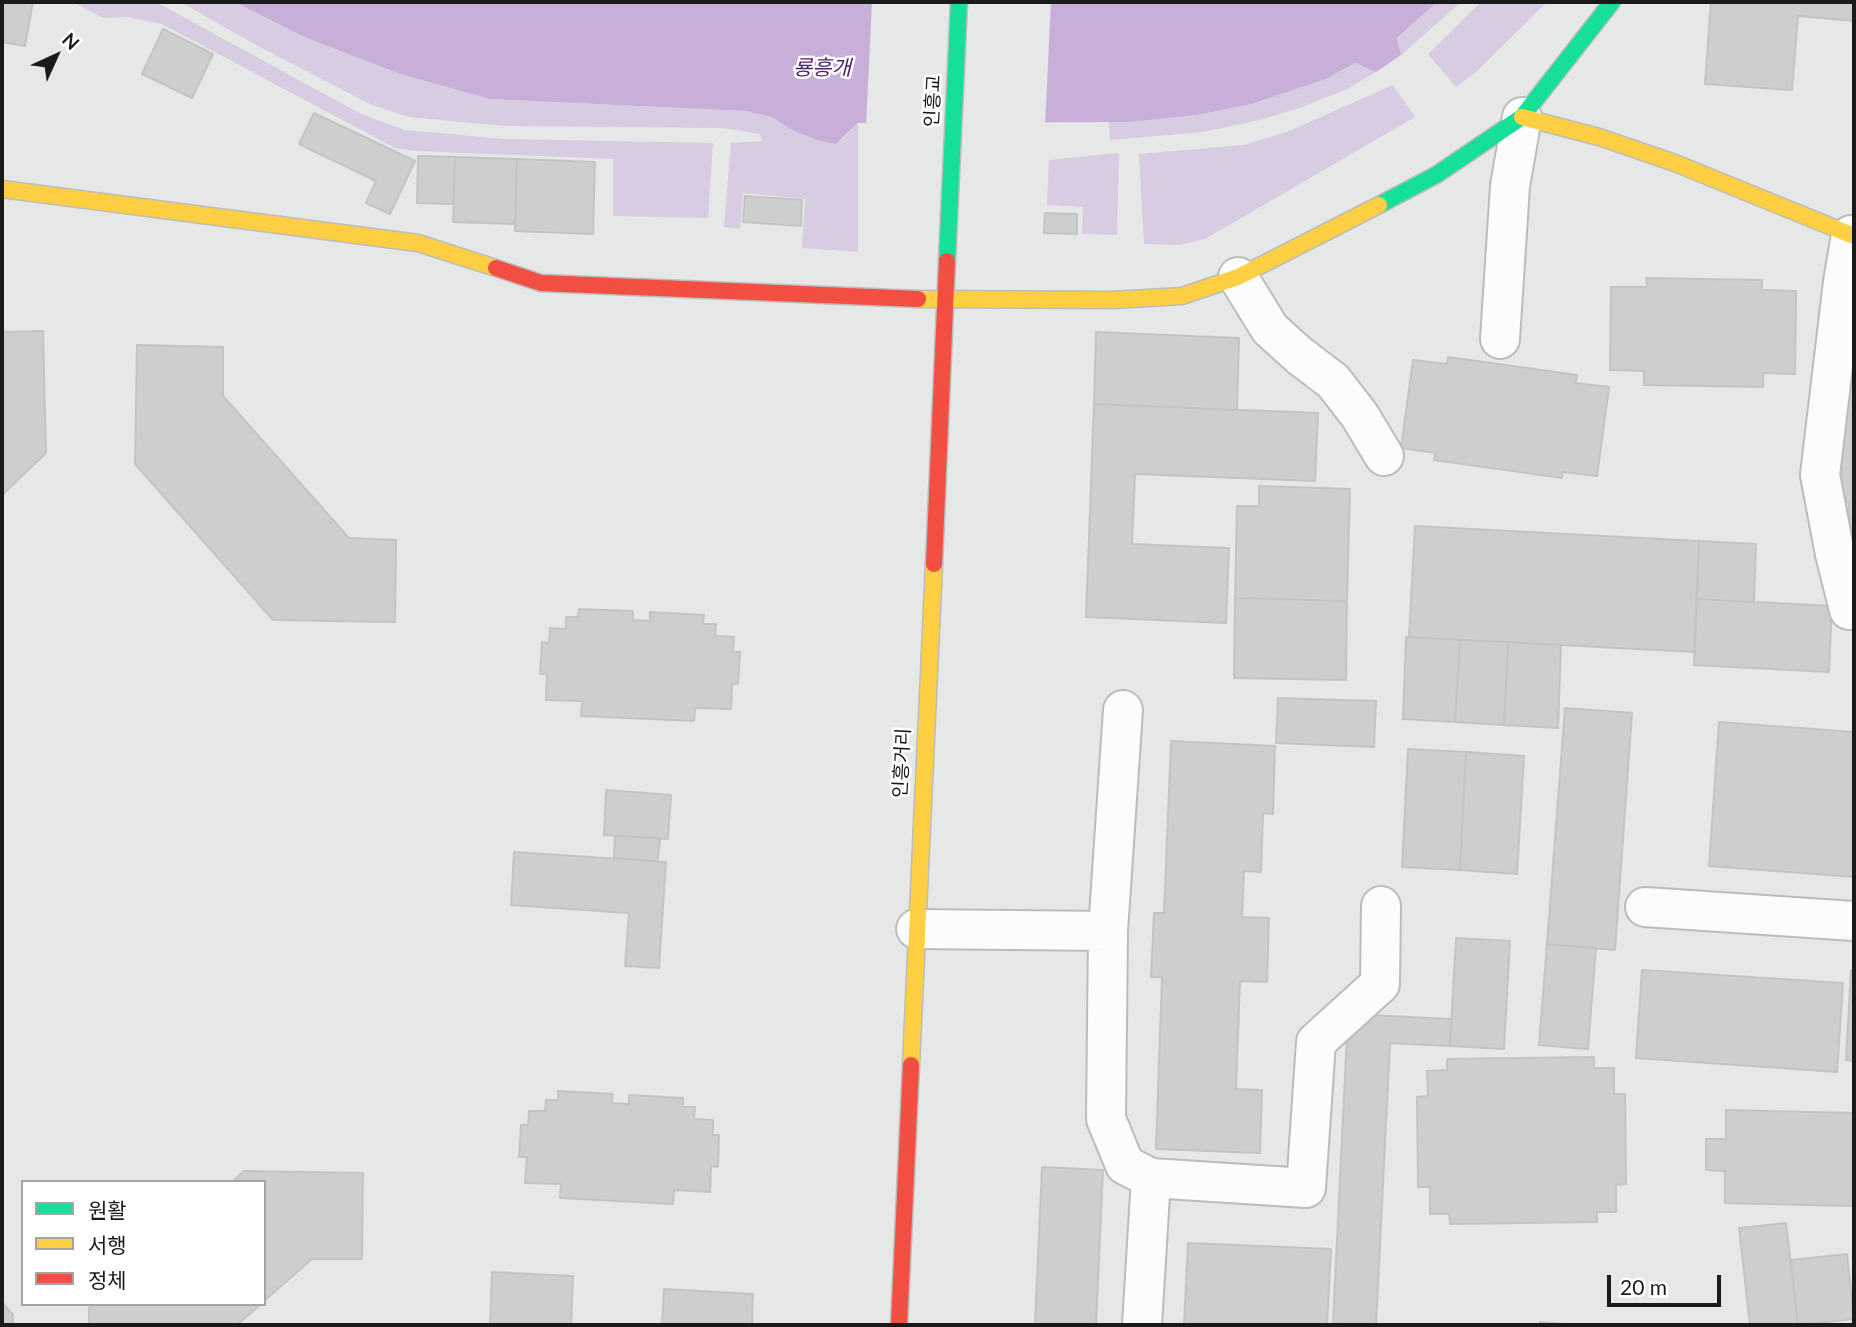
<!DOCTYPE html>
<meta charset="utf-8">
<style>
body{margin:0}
#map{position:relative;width:1856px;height:1327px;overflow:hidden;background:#e5e8e7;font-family:Lato,"Noto Sans KR",sans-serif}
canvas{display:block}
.frame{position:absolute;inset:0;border:4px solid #191b1b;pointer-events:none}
.legend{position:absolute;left:21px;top:1180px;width:245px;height:126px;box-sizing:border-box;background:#fff;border:2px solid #a3a4a4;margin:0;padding:9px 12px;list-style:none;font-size:21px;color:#191b1b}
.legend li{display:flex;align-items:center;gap:14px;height:35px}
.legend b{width:35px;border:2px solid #a3a4a4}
.north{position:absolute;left:21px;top:21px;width:70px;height:70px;-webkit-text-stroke:5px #fff;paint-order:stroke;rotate:45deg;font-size:19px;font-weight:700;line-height:28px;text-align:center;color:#191b1b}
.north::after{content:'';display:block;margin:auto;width:24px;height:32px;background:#191b1b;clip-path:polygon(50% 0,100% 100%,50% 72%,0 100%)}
.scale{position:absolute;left:1607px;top:1275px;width:114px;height:32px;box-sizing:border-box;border:4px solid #191b1b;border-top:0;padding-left:9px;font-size:21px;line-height:24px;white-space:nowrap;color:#191b1b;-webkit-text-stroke:5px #fff;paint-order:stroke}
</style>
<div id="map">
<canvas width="1856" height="1327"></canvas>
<div class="frame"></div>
<ul class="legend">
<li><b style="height:9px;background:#16e098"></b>원활</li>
<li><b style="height:9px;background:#ffcf43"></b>서행</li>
<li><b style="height:9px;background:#f24e42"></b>정체</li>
</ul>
<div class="north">N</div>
<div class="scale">20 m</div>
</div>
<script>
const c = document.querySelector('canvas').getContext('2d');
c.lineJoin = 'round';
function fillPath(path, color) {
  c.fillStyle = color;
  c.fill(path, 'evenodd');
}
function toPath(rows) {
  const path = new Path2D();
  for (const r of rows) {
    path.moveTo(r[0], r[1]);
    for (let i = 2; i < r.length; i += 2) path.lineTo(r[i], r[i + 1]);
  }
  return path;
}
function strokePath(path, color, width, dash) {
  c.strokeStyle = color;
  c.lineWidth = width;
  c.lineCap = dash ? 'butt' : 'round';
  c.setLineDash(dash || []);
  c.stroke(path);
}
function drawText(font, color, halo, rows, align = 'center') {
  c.font = font + ' Lato,"Noto Sans KR",sans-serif';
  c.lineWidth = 5;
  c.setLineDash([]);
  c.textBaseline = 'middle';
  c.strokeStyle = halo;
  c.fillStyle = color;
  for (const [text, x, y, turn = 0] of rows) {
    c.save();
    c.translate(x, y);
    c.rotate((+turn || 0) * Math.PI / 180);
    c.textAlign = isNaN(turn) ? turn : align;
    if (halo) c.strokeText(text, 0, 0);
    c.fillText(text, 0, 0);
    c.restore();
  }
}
fillPath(toPath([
 [73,2,156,2,361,114,405,130,505,139,713,143,708,218,613,216,613,159,416,151,395,148,162,24,127,17,103,18],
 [180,2,235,2,304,37,400,74,490,99,745,111,772,117,794,131,842,140,858,123,858,252,802,248,805,199,743,193,740,229,724,227,731,143,762,141,760,134,723,128,505,126,409,117,370,104,258,46],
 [1437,2,1461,2,1401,55,1397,38],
 [1481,2,1547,2,1476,72,1456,87,1428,54],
 [1355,63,1376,72,1345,90,1302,107,1260,120,1203,132,1110,140,1109,122,1197,115,1252,104,1326,79],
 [1393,85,1415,117,1205,239,1179,245,1144,244,1139,154,1243,145,1287,132],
 [1119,153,1117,235,1082,234,1083,207,1047,205,1049,160]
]), '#d7cce1');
fillPath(toPath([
 [235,2,1437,2,1397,38,1401,55,1376,72,1355,63,1326,79,1252,104,1197,115,1128,122,858,123,836,144,821,141,794,131,772,117,745,111,490,99,400,74,304,37]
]), '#c8afd9');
fillPath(toPath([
 [872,2,1051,2,1045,126,866,126]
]), '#e5e8e7');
const building = toPath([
 [2,2,33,2,25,46,2,42,2,2],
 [1711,2,1854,2,1854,21,1798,16,1792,90,1705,84,1711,2],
 [163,29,213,54,192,98,142,74,163,29],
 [314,113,415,161,390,214,366,203,376,181,299,144,314,113],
 [418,156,455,157,453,204,417,203,418,156],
 [455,157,517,159,515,224,453,222,455,157],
 [517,159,595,162,593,234,515,231,517,159],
 [745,196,802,200,801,226,743,222,745,196],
 [1045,213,1077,214,1077,234,1044,233,1045,213],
 [1646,278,1762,280,1762,290,1796,291,1795,374,1763,373,1763,387,1644,385,1644,371,1610,370,1611,287,1647,287,1646,278],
 [43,331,46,453,2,495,2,332,43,331],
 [1096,332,1239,338,1237,410,1094,404,1096,332],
 [137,345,223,347,223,396,349,538,396,540,395,622,273,620,135,464,137,345],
 [1448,357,1577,375,1576,383,1609,387,1597,476,1563,472,1562,478,1434,460,1435,453,1401,448,1413,360,1447,364,1448,357],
 [1852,366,1854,366,1854,528,1848,528,1849,502,1841,502,1844,390,1852,390,1852,366],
 [1094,404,1318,413,1315,481,1135,474,1132,544,1229,548,1226,623,1086,617,1094,404],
 [1259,486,1350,489,1347,601,1235,598,1237,506,1259,506,1259,486],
 [1415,526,1699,541,1694,652,1409,637,1415,526],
 [1699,541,1756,544,1754,602,1697,599,1699,541],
 [1235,598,1347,601,1346,680,1234,678,1235,598],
 [1697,599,1832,606,1829,672,1694,665,1697,599],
 [579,609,633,611,633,620,650,621,650,612,704,615,703,624,716,624,715,636,734,637,733,652,740,652,738,684,732,684,731,709,695,708,694,721,581,716,582,701,546,700,547,674,540,674,542,642,549,643,550,628,566,629,566,617,578,617,579,609],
 [1406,637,1460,640,1455,722,1403,719,1406,637],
 [1460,640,1508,642,1504,725,1455,722,1460,640],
 [1508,642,1561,645,1558,728,1504,725,1508,642],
 [1278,698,1376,701,1374,747,1276,743,1278,698],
 [1565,708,1632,713,1615,950,1547,944,1565,708],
 [1719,722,1854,732,1854,877,1709,866,1719,722],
 [1171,741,1275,746,1273,814,1263,813,1261,872,1244,871,1242,917,1269,918,1267,982,1240,981,1236,1089,1262,1090,1260,1153,1156,1149,1162,977,1151,977,1154,913,1164,913,1171,741],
 [1408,749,1466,752,1460,870,1402,867,1408,749],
 [1466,752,1524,756,1517,874,1460,870,1466,752],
 [606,790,671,795,668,839,604,835,606,790],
 [615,836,660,838,658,861,614,858,615,836],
 [514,852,666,862,659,968,625,966,629,913,511,905,514,852],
 [1456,938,1510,941,1504,1049,1450,1046,1456,938],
 [1547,944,1596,948,1588,1049,1539,1045,1547,944],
 [1642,970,1843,983,1837,1072,1636,1058,1642,970],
 [1851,970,1854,970,1854,1061,1846,1060,1851,970],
 [1348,1014,1451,1019,1450,1046,1390,1043,1376,1325,1333,1323,1348,1014],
 [1594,1057,1594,1068,1614,1068,1614,1094,1625,1094,1626,1184,1616,1185,1616,1212,1597,1212,1597,1222,1450,1224,1449,1214,1430,1214,1430,1187,1418,1187,1417,1097,1428,1096,1427,1071,1447,1070,1447,1059,1594,1057],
 [558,1091,613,1094,612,1103,629,1104,629,1095,683,1098,683,1107,695,1107,694,1119,713,1120,713,1135,719,1135,718,1167,711,1166,710,1192,674,1190,673,1204,560,1198,561,1184,525,1183,527,1157,519,1157,521,1125,528,1125,529,1111,545,1111,546,1100,558,1100,558,1091],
 [1726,1110,1854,1113,1854,1206,1725,1203,1725,1171,1706,1170,1706,1139,1726,1139,1726,1110],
 [1042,1167,1103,1170,1096,1325,1035,1325,1042,1167],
 [244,1171,363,1173,362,1259,312,1259,264,1301,264,1182,232,1182,244,1171],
 [1786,1223,1798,1325,1750,1325,1739,1228,1786,1223],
 [1188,1243,1331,1249,1327,1325,1184,1325,1188,1243],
 [1847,1254,1854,1319,1798,1325,1791,1260,1847,1254],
 [492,1272,573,1276,571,1325,490,1325,492,1272],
 [664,1289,753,1294,752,1325,662,1325,664,1289],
 [2,1302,13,1315,13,1325,2,1325,2,1302],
 [94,1304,261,1304,237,1325,89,1325,89,1308,94,1304],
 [1540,1322,1576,1325,1540,1325,1540,1322]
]);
fillPath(building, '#cdcfcf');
strokePath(building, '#c3c5c4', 2);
const street = toPath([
 [1238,277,1270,329,1300,356,1333,381,1360,416,1384,456],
 [1500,339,1510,186,1522,117],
 [1849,610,1835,554,1820,475,1843,282,1851,235],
 [1123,710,1108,931,1106,1119,1125,1165,1151,1178],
 [1645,907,1854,921],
 [916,929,1108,931],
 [1142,1325,1151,1178,1306,1188,1316,1042,1380,984,1381,906]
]);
const fast = toPath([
 [1379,205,1436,175,1522,117,1612,2],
 [947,261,959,2]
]);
const slow = toPath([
 [1522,117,1599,137,1675,163,1854,236],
 [2,189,418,243,496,268],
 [918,299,1113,300,1182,296,1238,277,1379,205],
 [911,1065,934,564]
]);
const jam = toPath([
 [496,268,541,283,918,299],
 [934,564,947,261],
 [899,1325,911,1065]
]);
strokePath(street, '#bbbdbd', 42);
strokePath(fast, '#bbbdbd', 19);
strokePath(slow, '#bbbdbd', 19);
strokePath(jam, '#bbbdbd', 19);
strokePath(street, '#fbfcfb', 38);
strokePath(fast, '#16e098', 16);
strokePath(slow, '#ffcf43', 16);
strokePath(jam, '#f24e42', 16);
drawText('19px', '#191b1b', '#fff', [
 ["인흥교",933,101,-87],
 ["인흥거리",902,763,-87]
]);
drawText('italic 21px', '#51216a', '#fff', [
 ["룡흥개",822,68]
]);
</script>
